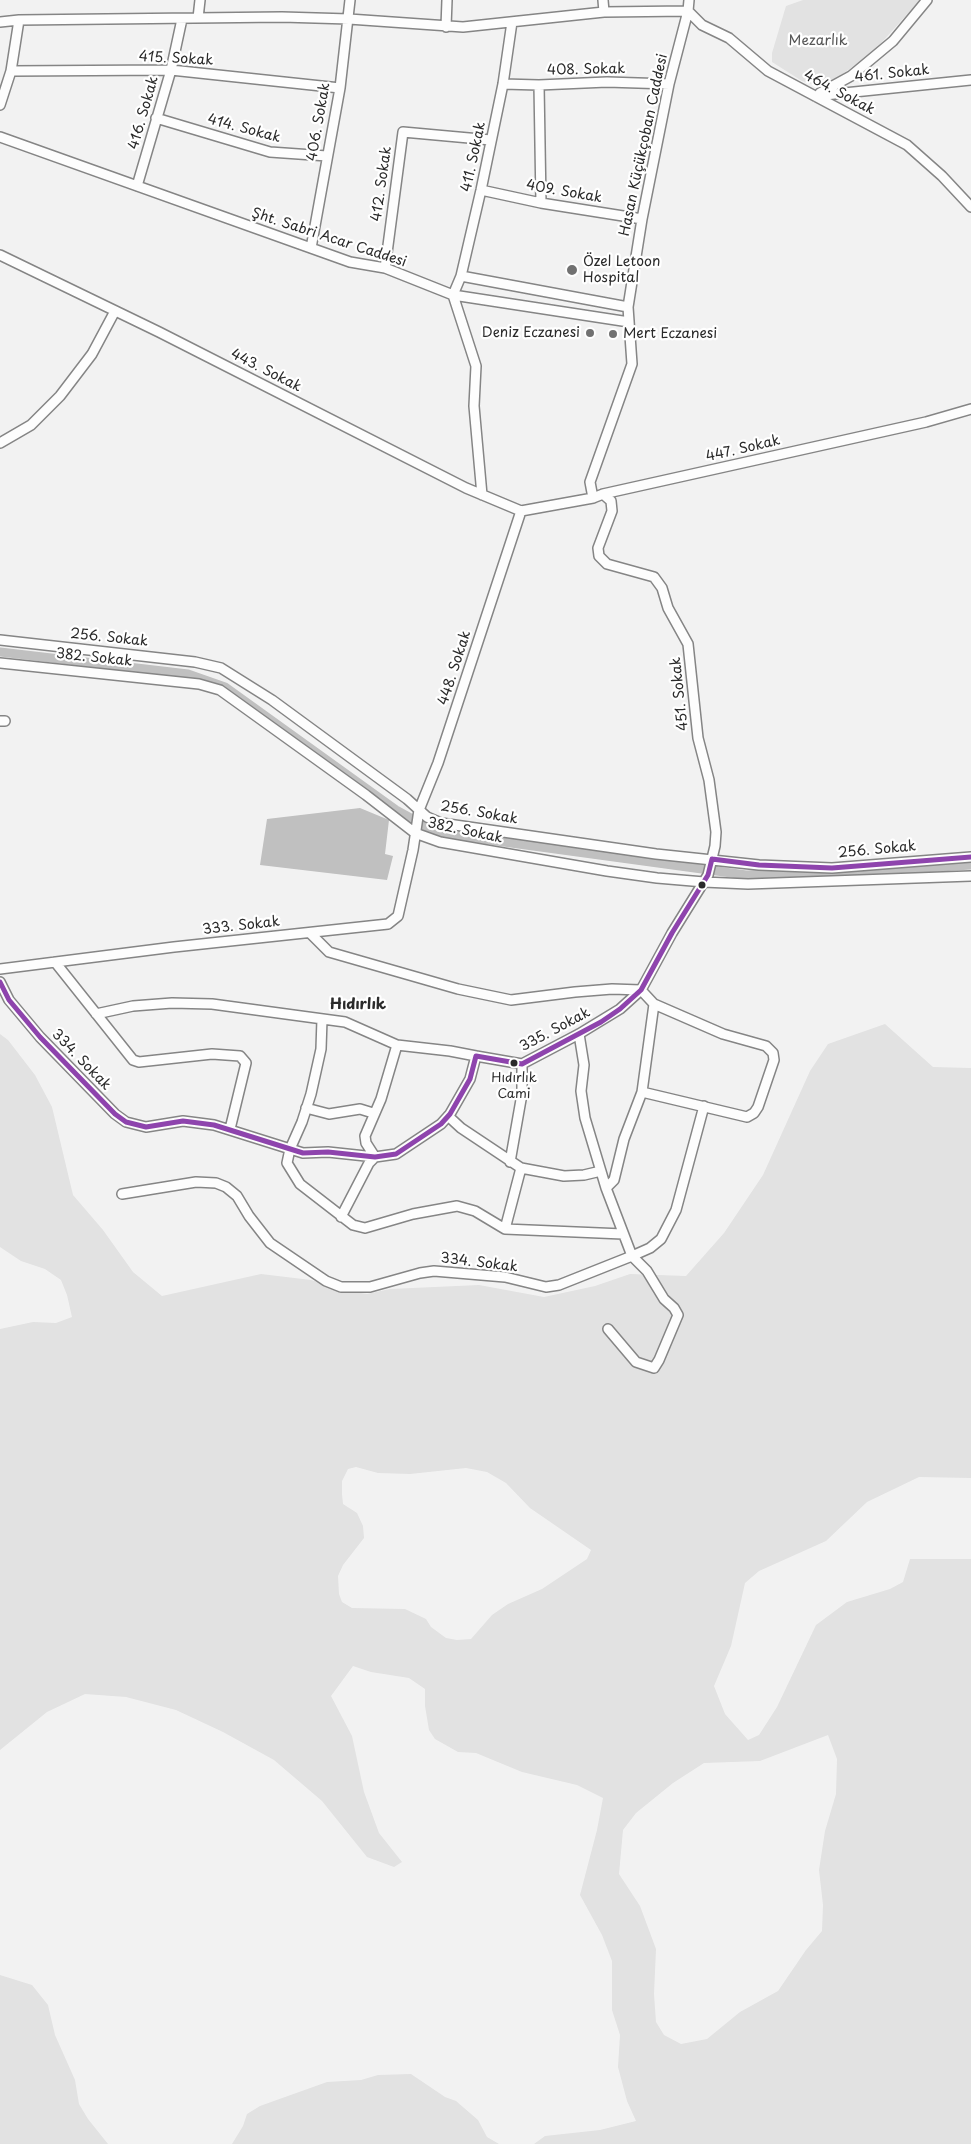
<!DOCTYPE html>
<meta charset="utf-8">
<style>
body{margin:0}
canvas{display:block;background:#f2f2f2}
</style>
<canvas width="971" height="2144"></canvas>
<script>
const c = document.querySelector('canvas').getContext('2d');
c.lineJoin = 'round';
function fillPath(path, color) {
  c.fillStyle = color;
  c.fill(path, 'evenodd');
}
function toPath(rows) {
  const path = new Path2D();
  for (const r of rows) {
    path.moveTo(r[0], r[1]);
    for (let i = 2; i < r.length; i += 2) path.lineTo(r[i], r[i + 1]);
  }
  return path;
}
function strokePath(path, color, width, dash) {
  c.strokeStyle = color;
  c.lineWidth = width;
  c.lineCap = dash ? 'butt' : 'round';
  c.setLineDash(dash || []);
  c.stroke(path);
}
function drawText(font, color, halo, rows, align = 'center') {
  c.font = font + ' "Playpen Sans",sans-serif';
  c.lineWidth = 4.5;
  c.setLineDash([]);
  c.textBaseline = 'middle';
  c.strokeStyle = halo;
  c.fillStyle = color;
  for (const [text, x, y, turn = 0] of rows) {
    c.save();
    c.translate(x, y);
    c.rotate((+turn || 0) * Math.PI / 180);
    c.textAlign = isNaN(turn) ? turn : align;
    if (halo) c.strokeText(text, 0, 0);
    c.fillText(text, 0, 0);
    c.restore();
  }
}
fillPath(toPath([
 [803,0,920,0,873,52,837,78,819,86,802,81,772,62,772,53,786,6],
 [885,1024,933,1067,971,1068,971,1478,919,1477,867,1502,826,1541,759,1571,745,1583,731,1646,714,1686,725,1714,748,1740,759,1735,777,1707,816,1625,847,1602,890,1589,903,1582,910,1559,971,1559,971,2144,534,2144,545,2136,600,2130,636,2121,627,2101,618,2067,620,2035,612,2010,612,1961,602,1935,580,1895,597,1830,603,1798,577,1785,522,1772,476,1753,458,1752,435,1739,429,1730,425,1706,425,1689,409,1678,371,1672,353,1666,331,1696,352,1736,364,1792,379,1833,402,1862,394,1867,367,1857,322,1801,274,1760,223,1732,176,1710,126,1697,85,1694,47,1712,0,1750,0,1329,33,1322,56,1323,72,1317,67,1295,61,1280,45,1269,21,1261,0,1247,0,1034,8,1040,35,1075,52,1107,73,1195,103,1230,133,1272,162,1296,261,1274,311,1280,348,1291,367,1294,390,1289,479,1285,544,1297,595,1286,630,1274,686,1276,724,1233,763,1175,810,1071,828,1044],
 [356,1467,378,1473,410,1474,466,1468,487,1472,506,1483,530,1508,591,1550,587,1559,542,1589,508,1604,492,1615,471,1639,457,1640,446,1638,431,1627,426,1619,405,1609,352,1608,342,1602,339,1594,338,1576,343,1565,364,1538,363,1526,357,1513,343,1504,342,1494,342,1481,348,1469],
 [828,1735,837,1759,836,1794,825,1831,819,1870,823,1905,822,1931,806,1950,778,1991,740,2012,707,2039,681,2044,664,2035,656,2022,654,1994,656,1949,640,1906,619,1874,623,1830,636,1813,673,1783,704,1763,760,1761],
 [0,1975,32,1985,48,2005,55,2035,75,2080,79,2104,88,2119,108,2144,0,2144],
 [411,2074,445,2097,456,2101,478,2120,487,2137,499,2144,232,2144,243,2126,247,2114,260,2106,327,2082,361,2080,378,2075]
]), '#e2e2e2');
fillPath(toPath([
 [360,808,389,820,385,854,393,856,387,880,260,865,267,819]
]), '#c0c0c0');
strokePath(toPath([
 [0,652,188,674,225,687,396,810,438,833,746,875,879,871,971,865]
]), '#c0c0c0', 9);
const street = toPath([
 [603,0,604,12],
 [198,18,200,0],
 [0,22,19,20,282,17,349,19,463,27,604,12,688,11,702,25,729,38,768,71,907,145,942,176,971,207],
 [446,27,447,0],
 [11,71,171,70,340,88],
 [503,84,539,85,607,82,669,84],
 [539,85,541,203],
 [820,93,851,76,893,41,927,0],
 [815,96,971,80],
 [0,105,11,71,19,20],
 [156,118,270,152,327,156],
 [0,137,350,262,385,268,453,295,629,322],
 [137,186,171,70,182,19],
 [481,190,541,203,642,219],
 [311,248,340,88,350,0],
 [0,255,159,332,466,488,521,511],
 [385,268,403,132,491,140],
 [461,276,628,307],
 [0,443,31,425,60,396,92,354,115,311],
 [482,495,474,406,476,366,453,295,461,276,481,190,503,84,512,22],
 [593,498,590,482,632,364,628,307,642,219,669,84,688,11,689,0],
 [521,511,593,498,603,494,926,422,971,409],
 [0,640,195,662,221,668,272,700,407,799,427,817,441,823,656,854,759,865,832,868,971,857],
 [0,663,199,684,220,690,366,795,415,833,440,842,607,871,657,878,704,882,748,884,971,876],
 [0,721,5,721],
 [310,933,329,952,458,989,511,1000,575,992,612,989,641,990,654,1004,723,1034,766,1046,773,1053,774,1060,758,1107,754,1113,747,1117,642,1092],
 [55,962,133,1060,139,1062,212,1054,240,1056,246,1063,230,1129],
 [0,969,174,947,388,924,398,916,413,850,419,810,438,763,521,511],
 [0,982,9,1000,40,1037,115,1114,126,1122,146,1127,183,1121,214,1125,303,1153,328,1152,375,1157,396,1154,441,1124,450,1114,470,1079,476,1056,522,1064,579,1034,620,1009,641,990,672,933,708,875,715,846,716,832,709,780,698,738,688,644,668,608,662,588,654,577,607,564,599,556,598,548,612,511,611,501,603,494],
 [96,1014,133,1006,172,1003,212,1004,345,1022,397,1045,450,1051,476,1056],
 [322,1019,321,1049,311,1094,302,1122,290,1149,287,1163,300,1184,353,1225,365,1228,413,1214,457,1206,475,1211,505,1229,623,1234],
 [579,1034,584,1065,581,1091,585,1118,606,1188,632,1256,647,1271,664,1299,674,1308,678,1315,659,1360,654,1368,636,1362,608,1329],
 [306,1108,329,1114,360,1109,373,1113],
 [448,1116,461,1128,521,1168,564,1176,584,1175,601,1171],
 [510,1162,522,1094,522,1064],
 [606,1188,614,1180,624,1139,642,1092,654,1004],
 [122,1194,196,1182,216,1183,226,1187,237,1196,249,1216,270,1243,326,1281,341,1287,370,1287,420,1273,434,1271,505,1277,546,1287,559,1285,632,1256,650,1248,661,1239,676,1210,704,1106],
 [341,1217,369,1163,375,1157,366,1143,365,1136,381,1099,397,1045],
 [505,1229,521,1168]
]);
strokePath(street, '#858585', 12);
strokePath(street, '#fdfdfd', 9);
strokePath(toPath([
 [712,859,759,865,832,868,971,857],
 [0,982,9,1000,40,1037,115,1114,126,1122,146,1127,183,1121,214,1125,303,1153,328,1152,375,1157,396,1154,441,1124,450,1114,470,1079,476,1056,522,1064,601,1022,620,1009,641,990,672,933,708,875,712,859]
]), '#8e44ad', 5);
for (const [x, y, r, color] of [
 [572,270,6,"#717171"],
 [590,333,5,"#717171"],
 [613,334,5,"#717171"],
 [702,885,4.5,"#2b2b2b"],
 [514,1063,4.5,"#2b2b2b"]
]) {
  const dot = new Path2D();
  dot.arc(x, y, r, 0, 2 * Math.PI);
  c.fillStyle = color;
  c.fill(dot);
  strokePath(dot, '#fff', 2);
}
drawText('13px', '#2b2b2b', '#fff', [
 ["Hıdırlık",514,1078],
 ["Cami",514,1094]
]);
drawText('14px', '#565656', '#fff', [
 ["Mezarlık",818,41]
]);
drawText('14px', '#2b2b2b', '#fff', [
 ["415. Sokak",176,59,3],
 ["408. Sokak",586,70,-1],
 ["461. Sokak",892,74,-6],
 ["464. Sokak",839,93,28],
 ["416. Sokak",144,113,-74],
 ["406. Sokak",319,122,-80],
 ["414. Sokak",244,129,15],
 ["Hasan Küçükçoban Caddesi",644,145,-78],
 ["411. Sokak",474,157,-78],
 ["412. Sokak",382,184,-82],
 ["409. Sokak",564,192,10],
 ["Şht. Sabri Acar Caddesi",329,238,18],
 ["443. Sokak",266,371,27],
 ["447. Sokak",743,449,-13],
 ["256. Sokak",109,638,6],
 ["382. Sokak",94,658,6],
 ["448. Sokak",455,668,-72],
 ["451. Sokak",680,694,-96],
 ["256. Sokak",479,813,10],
 ["382. Sokak",465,831,12],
 ["256. Sokak",877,850,-5],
 ["333. Sokak",241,926,-6],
 ["335. Sokak",555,1030,-28],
 ["334. Sokak",81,1060,46],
 ["334. Sokak",479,1263,7]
]);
drawText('14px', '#2b2b2b', '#fff', [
 ["Özel Letoon",583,262],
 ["Hospital",583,278],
 ["Deniz Eczanesi",580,333,"right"],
 ["Mert Eczanesi",623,334]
], 'left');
drawText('bold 15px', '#2b2b2b', '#fff', [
 ["Hıdırlık",358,1005]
]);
</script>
